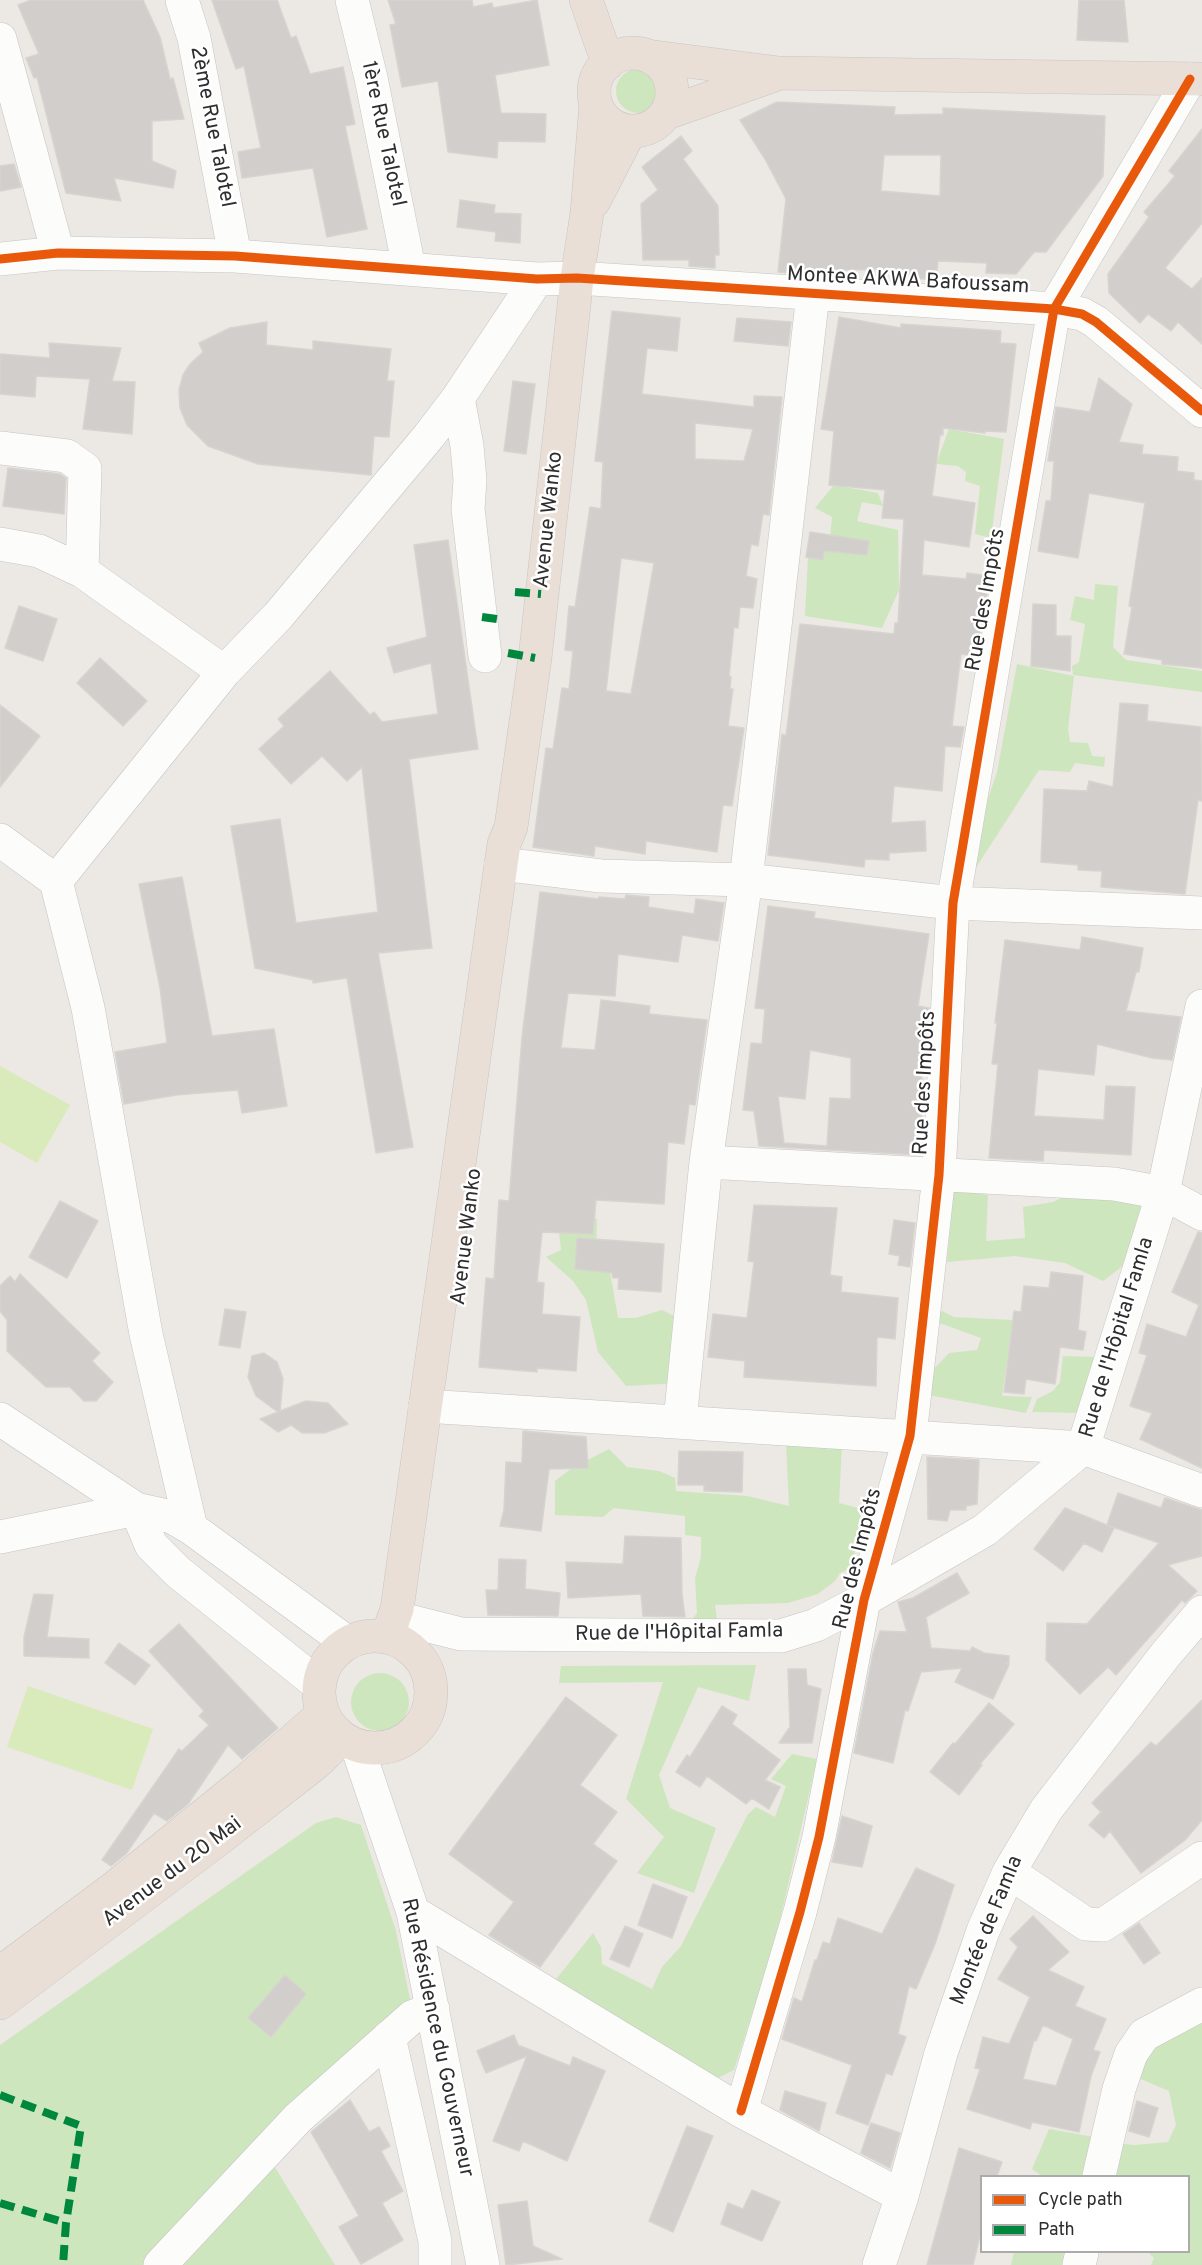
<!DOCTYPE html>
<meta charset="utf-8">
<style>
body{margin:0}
#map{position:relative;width:1202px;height:2265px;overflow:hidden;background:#ece8e4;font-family:Overpass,sans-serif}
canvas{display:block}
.legend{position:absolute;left:980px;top:2175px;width:210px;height:78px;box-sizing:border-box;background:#fff;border:2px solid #ababab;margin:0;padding:8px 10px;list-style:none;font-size:18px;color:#2e2e2e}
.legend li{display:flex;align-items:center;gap:12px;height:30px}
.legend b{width:30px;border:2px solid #ababab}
</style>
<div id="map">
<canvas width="1202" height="2265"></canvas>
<ul class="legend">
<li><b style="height:8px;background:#e8590c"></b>Cycle path</li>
<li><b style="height:8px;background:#00873e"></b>Path</li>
</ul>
</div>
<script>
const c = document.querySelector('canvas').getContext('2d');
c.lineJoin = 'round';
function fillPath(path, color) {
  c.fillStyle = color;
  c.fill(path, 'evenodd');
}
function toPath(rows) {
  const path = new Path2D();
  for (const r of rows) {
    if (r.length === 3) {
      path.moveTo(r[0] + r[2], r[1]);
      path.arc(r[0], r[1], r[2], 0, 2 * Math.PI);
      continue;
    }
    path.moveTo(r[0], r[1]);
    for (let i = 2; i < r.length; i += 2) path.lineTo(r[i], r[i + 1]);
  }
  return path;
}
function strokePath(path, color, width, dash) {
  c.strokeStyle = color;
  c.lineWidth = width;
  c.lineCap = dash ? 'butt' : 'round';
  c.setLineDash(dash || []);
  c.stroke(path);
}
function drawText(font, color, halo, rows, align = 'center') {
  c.font = font + ' Overpass,sans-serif';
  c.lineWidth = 5;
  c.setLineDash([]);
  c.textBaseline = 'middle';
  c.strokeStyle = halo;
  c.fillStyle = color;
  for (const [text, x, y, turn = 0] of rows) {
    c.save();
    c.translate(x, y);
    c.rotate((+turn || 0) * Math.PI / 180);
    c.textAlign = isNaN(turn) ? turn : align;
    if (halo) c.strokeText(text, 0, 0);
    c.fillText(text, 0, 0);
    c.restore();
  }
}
fillPath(toPath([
 [638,91,22],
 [949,429,1004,439,991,538,975,534,980,486,965,481,966,472,958,466,936,464],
 [834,485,878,493,883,506,862,502,857,521,898,530,899,590,882,628,805,616,809,538,830,538,832,517,815,508],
 [1095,584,1118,586,1113,647,1126,660,1202,671,1202,692,1073,675,1072,666,1079,662,1085,624,1070,620,1075,596,1094,600],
 [1017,664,1074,676,1068,729,1070,742,1088,743,1092,756,1105,757,1104,767,1075,763,1070,772,1039,770,953,903,997,772],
 [954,1188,988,1195,986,1241,1025,1238,1023,1207,1053,1202,1065,1196,1134,1198,1146,1204,1132,1259,1103,1281,1065,1263,1015,1256,947,1262],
 [557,1215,597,1219,596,1255,609,1266,618,1318,636,1318,662,1310,682,1320,681,1383,626,1386,598,1352,586,1300,573,1281,546,1257,561,1250],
 [936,1311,942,1311,954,1317,1013,1320,1002,1396,1032,1397,1026,1413,928,1395,931,1372,949,1353,977,1350,981,1338,934,1321],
 [1063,1356,1097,1357,1085,1413,1032,1412,1037,1399,1053,1391,1060,1382],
 [826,1437,828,1450,842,1445,839,1503,862,1509,852,1568,840,1573,835,1581,818,1594,788,1603,715,1605,719,1635,680,1634,697,1613,695,1578,701,1557,701,1537,685,1535,685,1516,614,1508,603,1517,555,1515,555,1481,572,1468,609,1449,627,1467,659,1471,675,1478,676,1491,747,1496,789,1506,786,1443],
 [756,1665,749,1701,698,1687,659,1775,670,1808,716,1828,694,1893,637,1873,664,1837,626,1799,663,1682,559,1683,561,1666],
 [380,1702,29],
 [792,1754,817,1759,774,1946,734,2070,714,2080,549,1988,593,1933,601,1947,602,1964,652,1989,662,1967,681,1946,748,1814,756,1807,775,1817,786,1786,771,1779],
 [336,1817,361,1825,396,1931,410,1999,257,2138,335,2265,0,2265,0,2045,316,1823],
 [1202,2017,1202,2265,1151,2265,1154,2258,1148,2252,1188,2252,1188,2176,1113,2176,1113,2143,1135,2145,1168,2142,1176,2125,1169,2091,1129,2074,1137,2060],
 [1049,2129,1094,2137,1087,2176,1042,2176,1032,2169],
 [1014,2252,1073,2252,1070,2265,1011,2265]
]), '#cee6be');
fillPath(toPath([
 [0,1066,70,1105,37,1163,0,1142],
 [28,1686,153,1729,132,1790,7,1747]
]), '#d9eabb');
const building = toPath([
 [31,0,143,0,160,37,170,79,173,78,184,119,152,121,152,161,176,171,173,188,114,178,121,201,66,193,37,77,34,78,26,58,39,54,18,5,31,0],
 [212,0,277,0,291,38,296,36,310,74,343,67,355,124,345,126,367,229,327,237,313,168,242,178,238,152,261,148,244,66,236,69,212,0],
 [388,0,472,0,473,7,492,3,493,8,537,0,549,65,495,75,501,113,546,114,545,142,498,141,497,158,448,152,438,81,402,87,390,25,396,24,388,0],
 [1079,0,1124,0,1128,42,1077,40,1079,0],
 [777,102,895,107,894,115,943,114,943,108,1105,116,1103,176,1046,252,1034,252,1016,274,986,273,987,263,938,261,936,280,900,277,900,269,843,270,843,276,778,272,786,199,765,159,740,120,777,102],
 [884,155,941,155,940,196,881,191,884,155],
 [1202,129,1202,223,1165,268,1192,289,1202,278,1202,344,1178,322,1171,331,1148,314,1140,323,1109,293,1108,274,1149,217,1144,212,1175,176,1169,171,1202,129],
 [681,136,692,151,683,159,718,206,719,255,715,255,715,268,689,266,689,260,643,260,641,204,658,190,642,167,681,136],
 [14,164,21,187,0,191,0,166,14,164],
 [460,200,495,205,494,213,521,214,520,243,495,241,496,232,457,227,460,200],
 [612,311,680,318,677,351,647,348,642,394,754,407,754,396,782,397,769,515,763,514,758,546,751,544,746,576,757,579,753,608,740,607,738,628,734,627,729,676,731,677,730,689,733,689,728,726,744,728,732,806,723,805,717,852,646,841,645,854,595,846,594,856,533,847,546,748,553,749,562,688,569,689,573,651,565,650,569,606,575,607,590,507,601,509,603,462,595,461,612,311],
 [695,423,753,429,744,461,695,459,695,423],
 [621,558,654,563,631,694,606,691,621,558],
 [839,317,901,328,901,324,1001,331,1000,343,1016,344,1006,432,985,431,985,433,943,428,943,435,940,435,932,496,975,503,969,547,924,540,922,575,966,579,967,573,990,576,976,656,961,654,952,726,964,727,960,747,945,746,942,791,894,786,891,823,925,821,926,851,889,853,889,860,865,859,864,867,768,855,782,734,786,736,800,624,894,634,895,623,898,623,904,519,882,518,885,490,829,485,834,431,821,429,839,317],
 [737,318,791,322,788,346,734,341,737,318],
 [267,322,266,345,313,350,313,341,391,349,387,381,394,381,389,437,374,436,371,475,258,464,208,446,187,425,180,408,179,390,183,375,190,364,203,352,199,343,230,328,267,322],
 [49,343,121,348,112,381,135,382,132,434,83,429,90,379,36,376,35,397,0,394,0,354,50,358,49,343],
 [1099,378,1132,404,1119,442,1143,445,1142,454,1178,457,1177,471,1194,473,1194,480,1202,481,1202,668,1162,664,1162,660,1124,654,1132,607,1129,606,1131,593,1145,503,1089,493,1078,558,1038,551,1046,501,1051,501,1054,461,1048,461,1056,407,1090,412,1099,378],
 [513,381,535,384,526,454,504,451,513,381],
 [8,468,60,474,66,478,64,514,3,506,8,468],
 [810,532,869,541,867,555,824,551,823,560,806,557,810,532],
 [448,540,478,749,409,759,432,948,378,953,413,1147,376,1153,347,978,313,983,313,980,255,968,231,826,280,819,296,923,378,912,362,767,347,781,322,756,291,784,259,749,284,726,278,719,330,671,370,715,374,712,382,722,438,714,431,663,394,673,387,648,427,637,414,545,448,540],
 [1033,604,1056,605,1056,636,1071,636,1070,671,1031,666,1033,604],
 [19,606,57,619,43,661,5,648,19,606],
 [100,658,147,701,123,726,77,683,100,658],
 [1120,703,1148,705,1147,721,1201,727,1202,801,1198,800,1185,894,1101,887,1102,871,1078,870,1078,865,1041,862,1044,789,1087,791,1089,781,1113,787,1120,703],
 [0,705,40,736,0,787,0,705],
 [182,877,212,1036,274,1029,287,1106,242,1113,238,1090,176,1095,124,1104,115,1052,167,1043,160,988,139,884,182,877],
 [540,892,598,899,599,897,625,899,626,895,649,897,648,907,694,914,696,899,724,903,718,941,682,935,678,962,618,954,615,996,568,993,561,1048,595,1050,601,1000,650,1006,649,1014,707,1020,695,1105,689,1104,684,1144,668,1142,664,1204,596,1200,593,1234,542,1232,537,1282,544,1283,542,1314,580,1317,576,1371,537,1368,537,1372,479,1367,486,1278,494,1279,499,1200,509,1201,522,1037,540,892],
 [768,906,815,912,814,918,929,934,918,1006,929,1008,927,1035,922,1034,921,1155,759,1146,754,1111,743,1110,751,1043,762,1044,765,1009,755,1008,768,906],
 [810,1050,851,1058,851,1099,830,1098,827,1146,784,1143,778,1096,805,1099,810,1050],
 [1082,937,1143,948,1139,972,1136,972,1126,1011,1181,1017,1172,1060,1152,1058,1097,1044,1094,1075,1038,1069,1034,1116,1104,1120,1106,1086,1135,1087,1131,1155,1044,1150,1043,1161,989,1158,998,1064,992,1064,997,1023,995,1023,1005,940,1080,950,1082,937],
 [60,1201,98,1221,67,1278,29,1257,60,1201],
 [754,1205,837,1208,830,1275,842,1277,841,1292,898,1298,895,1339,877,1337,876,1386,744,1377,745,1361,708,1357,713,1314,747,1318,754,1262,748,1261,754,1205],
 [894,1220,915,1223,910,1267,898,1265,900,1256,889,1254,894,1220],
 [1198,1232,1202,1233,1202,1468,1140,1439,1152,1413,1130,1406,1147,1355,1139,1353,1147,1324,1186,1337,1199,1305,1172,1292,1198,1232],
 [577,1238,664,1244,661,1292,618,1289,619,1278,613,1278,612,1273,575,1269,577,1238],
 [1051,1272,1083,1276,1078,1330,1086,1332,1083,1350,1060,1347,1055,1384,1026,1379,1024,1394,1004,1392,1014,1311,1021,1312,1024,1286,1049,1288,1051,1272],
 [20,1274,100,1353,92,1361,113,1382,96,1401,84,1401,70,1387,46,1387,7,1351,7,1320,0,1311,0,1286,10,1276,15,1282,20,1274],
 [225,1309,246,1312,240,1348,219,1345,225,1309],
 [264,1353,277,1362,283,1379,280,1411,306,1401,328,1403,348,1424,324,1433,302,1433,291,1425,278,1432,260,1419,278,1412,256,1396,248,1377,252,1356,264,1353],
 [523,1431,586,1437,588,1468,549,1469,541,1531,500,1526,504,1510,506,1462,522,1463,523,1431],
 [679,1451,743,1452,742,1492,704,1491,704,1485,678,1485,679,1451],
 [927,1457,979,1460,977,1504,966,1506,966,1510,950,1510,947,1521,928,1519,927,1457],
 [1118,1493,1161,1508,1165,1498,1202,1510,1202,1556,1168,1565,1197,1591,1185,1603,1182,1600,1116,1675,1108,1667,1080,1694,1046,1660,1047,1623,1087,1624,1159,1543,1107,1525,1118,1493],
 [1065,1508,1114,1528,1102,1552,1084,1543,1063,1571,1034,1549,1065,1508],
 [625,1536,681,1538,682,1594,685,1617,643,1616,641,1594,568,1598,566,1562,623,1564,625,1536],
 [499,1559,526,1560,525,1589,560,1593,558,1616,488,1615,486,1590,498,1590,499,1559],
 [957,1573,969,1593,926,1617,931,1648,970,1651,972,1647,984,1653,1009,1656,1009,1663,1006,1663,1009,1665,993,1699,955,1682,962,1668,921,1672,908,1711,905,1710,893,1763,854,1753,873,1653,880,1631,907,1632,898,1602,913,1598,957,1573],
 [34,1594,53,1595,47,1637,89,1639,89,1658,24,1656,24,1637,34,1594],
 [179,1624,278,1728,242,1759,228,1745,188,1804,167,1821,154,1813,126,1854,111,1866,102,1860,179,1749,182,1751,209,1725,199,1716,204,1711,149,1651,179,1624],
 [119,1643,150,1665,135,1685,105,1663,119,1643],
 [788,1669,806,1669,807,1685,821,1689,812,1743,779,1743,790,1727,788,1669],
 [566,1697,617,1735,580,1785,617,1812,593,1844,617,1861,540,1967,489,1935,514,1902,449,1854,566,1697],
 [1202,1700,1202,1820,1185,1840,1141,1873,1110,1831,1104,1838,1089,1825,1101,1812,1092,1803,1151,1742,1156,1746,1202,1700],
 [989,1703,1014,1724,980,1764,982,1765,959,1795,930,1772,953,1743,955,1744,989,1703],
 [722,1706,737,1715,732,1724,780,1760,765,1780,780,1787,769,1809,752,1798,746,1804,707,1776,700,1787,676,1772,687,1755,690,1757,722,1706],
 [842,1816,872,1826,862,1867,832,1862,842,1816],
 [916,1868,954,1885,935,1944,916,1989,909,1986,898,2034,906,2037,892,2075,886,2073,868,2125,836,2113,852,2065,782,2039,794,1998,802,2002,815,1960,817,1960,823,1942,830,1944,838,1918,882,1934,916,1868],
 [653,1884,687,1897,672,1938,638,1925,653,1884],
 [1033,1916,1069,1952,1048,1970,1084,1987,1075,2006,1106,2019,1093,2050,1100,2052,1091,2076,1079,2132,1032,2122,1030,2129,967,2109,980,2069,975,2068,983,2037,1009,2044,1030,1997,998,1979,1018,1947,1010,1939,1033,1916],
 [1043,2025,1073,2039,1056,2086,1023,2079,1034,2040,1036,2041,1043,2025],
 [1139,1923,1160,1953,1144,1964,1123,1934,1139,1923],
 [625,1926,643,1934,629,1967,610,1959,625,1926],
 [285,1975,306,1994,271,2037,248,2018,285,1975],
 [514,2035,518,2045,570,2066,573,2057,605,2071,567,2161,523,2141,519,2151,493,2141,527,2056,486,2073,477,2051,514,2035],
 [785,2091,826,2103,819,2131,780,2110,785,2091],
 [350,2100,369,2132,379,2127,390,2146,381,2151,403,2191,382,2203,403,2240,361,2264,339,2227,359,2216,311,2132,350,2100],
 [1137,2101,1158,2108,1149,2137,1129,2131,1137,2101],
 [871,2123,900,2133,890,2168,861,2153,871,2123],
 [687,2126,713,2136,673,2232,649,2221,687,2126],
 [959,2148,1002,2162,997,2176,981,2176,981,2232,973,2265,927,2265,959,2148],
 [752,2190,780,2202,762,2241,721,2224,728,2203,743,2209,752,2190],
 [527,2201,533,2246,562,2259,506,2265,498,2205,527,2201]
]);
fillPath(building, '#d1cecb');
strokePath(building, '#d7d4d0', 1.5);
const minor = toPath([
 [182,0,194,38,235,256],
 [352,0,371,78,409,268],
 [0,39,58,253],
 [0,259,58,253,235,256,537,279,577,278,1054,309,1082,314,1096,322,1202,411],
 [458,398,467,446,470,480,468,509,485,656],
 [0,448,67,456,85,469,82,571],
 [0,544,39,551,82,571,224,672],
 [0,840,56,881,88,1008,146,1334,191,1528],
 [501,864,601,876,746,880,953,903,1202,913],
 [56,881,224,672,278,616,429,436,458,398,537,279],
 [706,1162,1114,1184,1163,1193,1202,1214],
 [425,1406,1083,1448,1202,1491],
 [0,1419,136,1509,172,1517,191,1528,348,1643],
 [680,1421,706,1162,746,880,813,294],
 [136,1509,151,1545,178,1572,319,1685],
 [0,1537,136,1509],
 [409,1621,461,1634,781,1636,816,1625,864,1600,985,1530,1083,1448,1163,1193,1202,1006],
 [357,1746,413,1912,483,2265],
 [1009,1872,1086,1924,1103,1925,1202,1858],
 [413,1912,741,2111,902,2196],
 [389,2037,435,2241,435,2265],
 [741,2111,800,1912,819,1837,864,1600,910,1436,939,1175,953,903,1054,309,1190,79],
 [1099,2176,1119,2089,1131,2054,1144,2035,1202,2004],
 [160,2265,298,2118,412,2017,433,2009],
 [879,2265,902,2196,941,2053,983,1931,1009,1872,1046,1810,1166,1654,1202,1612],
 [1079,2265,1082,2252]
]);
const highway = toPath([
 [586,0,608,63],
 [633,92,39],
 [647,56,779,73,1202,79],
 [667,113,772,76],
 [594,201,630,131],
 [375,1692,56],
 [387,1637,397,1609,501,864,504,844,511,827,535,658,577,278,587,213,596,104],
 [0,1973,114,1888,247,1780,323,1714],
 [0,2003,220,1838,316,1763,342,1738]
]);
strokePath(minor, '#c5c4c5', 34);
strokePath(highway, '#c6c5c4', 34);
strokePath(minor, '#fcfcfb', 33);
strokePath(highway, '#eadfd6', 33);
strokePath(toPath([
 [515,592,541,594],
 [482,617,504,620],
 [508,653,535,658],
 [0,2095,81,2126,66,2223,63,2265],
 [0,2203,66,2223]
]), '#00873e', 8, [15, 8]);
strokePath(toPath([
 [0,259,58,253,235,256,537,279,577,278,1054,309,1082,314,1096,322,1202,411],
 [741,2111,800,1912,819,1837,864,1600,910,1436,939,1175,953,903,1054,309,1190,79]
]), '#e8590c', 9);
drawText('21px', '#2e2e2e', '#fff', [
 ["2ème Rue Talotel",211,127,79],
 ["1ère Rue Talotel",382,134,78],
 ["Montee AKWA Bafoussam",908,282,3],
 ["Avenue Wanko",550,520,-84],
 ["Rue des Impôts",987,600,-80],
 ["Rue des Impôts",926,1083,-87],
 ["Avenue Wanko",468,1237,-83],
 ["Rue de l'Hôpital Famla",1118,1338,-73],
 ["Rue des Impôts",859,1559,-76],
 ["Rue de l'Hôpital Famla",679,1634,-1],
 ["Avenue du 20 Mai",173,1873,-37],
 ["Montée de Famla",988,1931,-68],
 ["Rue Résidence du Gouverneur",436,2038,78]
]);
</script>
